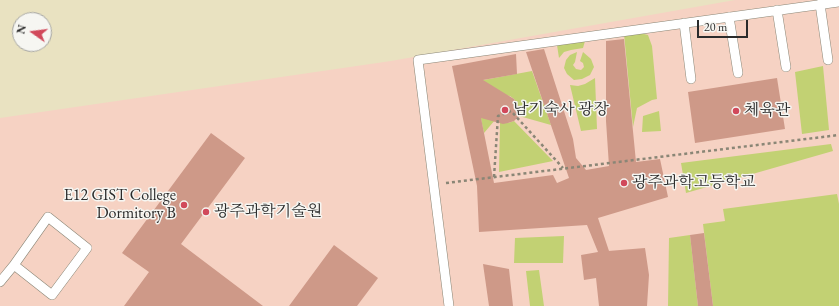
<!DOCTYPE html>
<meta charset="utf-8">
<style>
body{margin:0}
#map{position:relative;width:839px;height:306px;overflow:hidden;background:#e9e2c1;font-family:"EB Garamond",serif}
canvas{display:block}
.north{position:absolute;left:12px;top:12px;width:40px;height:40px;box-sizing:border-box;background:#f6f6f2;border:1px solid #a5a5a2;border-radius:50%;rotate:284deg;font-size:11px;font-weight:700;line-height:16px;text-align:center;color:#2b2b2b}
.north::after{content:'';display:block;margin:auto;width:14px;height:18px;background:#d1495b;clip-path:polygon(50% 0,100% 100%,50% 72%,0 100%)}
.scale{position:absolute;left:697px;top:20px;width:51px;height:18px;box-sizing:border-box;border:2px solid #2b2b2b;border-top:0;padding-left:5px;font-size:12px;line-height:14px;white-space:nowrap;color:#2b2b2b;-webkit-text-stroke:3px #f6f6f2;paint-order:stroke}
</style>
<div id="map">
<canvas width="839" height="306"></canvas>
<div class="north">N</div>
<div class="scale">20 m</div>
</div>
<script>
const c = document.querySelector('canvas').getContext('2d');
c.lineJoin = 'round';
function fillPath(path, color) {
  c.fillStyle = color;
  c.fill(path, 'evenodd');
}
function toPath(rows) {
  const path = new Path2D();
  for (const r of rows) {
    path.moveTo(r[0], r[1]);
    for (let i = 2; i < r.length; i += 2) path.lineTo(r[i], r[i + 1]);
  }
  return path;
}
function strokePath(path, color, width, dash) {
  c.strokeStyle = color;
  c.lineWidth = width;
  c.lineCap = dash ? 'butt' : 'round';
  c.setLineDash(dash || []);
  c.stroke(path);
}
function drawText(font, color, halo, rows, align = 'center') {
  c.font = font + ' "EB Garamond","Noto Serif KR",serif';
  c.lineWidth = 3;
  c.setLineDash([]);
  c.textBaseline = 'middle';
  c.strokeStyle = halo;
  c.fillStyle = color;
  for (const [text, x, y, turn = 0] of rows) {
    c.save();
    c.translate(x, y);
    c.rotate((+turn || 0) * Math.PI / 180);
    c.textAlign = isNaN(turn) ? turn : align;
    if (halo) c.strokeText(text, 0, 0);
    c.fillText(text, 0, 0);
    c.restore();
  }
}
fillPath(toPath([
 [735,0,839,0,839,306,0,306,0,118,391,61]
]), '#f6d2c3');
fillPath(toPath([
 [640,33,648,35,652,46,657,99,652,100,637,108,633,127,624,34],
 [585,41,583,48,571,50,564,52,559,58,557,45],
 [577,52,575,62,573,65,576,69,581,70,584,67,583,63,580,61,583,52,591,59,594,67,590,75,582,79,574,80,567,74,564,68,566,60,570,55],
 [823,66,829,130,802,134,795,72],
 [532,71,551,125,519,116,519,107,514,99,510,96,502,95,495,120,484,133,473,82],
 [595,78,597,129,581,131,570,85,578,86,585,84],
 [659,111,661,131,642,132,643,116],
 [514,121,553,161,499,172,500,123,508,123],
 [831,144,833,151,686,193,681,163],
 [837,194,839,204,839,306,713,306,703,224,725,221,723,209],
 [690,235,698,306,668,306,669,238],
 [564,236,563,263,514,263,515,238],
 [539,270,544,306,530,306,526,271]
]), '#c2d173');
fillPath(toPath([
 [624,39,636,162,660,159,668,197,598,218,609,251,608,251,645,248,649,275,647,306,599,306,596,278,584,280,581,255,598,252,587,225,479,232,477,186,452,66,516,54,517,74,483,80,514,99,519,107,519,116,514,121,508,123,503,124,481,118,494,183,553,175,557,183,569,178,526,52,544,49,573,139,576,158,586,170,609,166,606,121,606,41],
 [777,78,785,129,695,143,688,92],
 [211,133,245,158,181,244,263,306,124,306,149,272,122,253],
 [704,233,713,306,698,306,690,235],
 [334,245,378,278,357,306,289,306],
 [483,264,509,269,513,306,489,306]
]), '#ce9988');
const service = toPath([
 [820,4,828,60],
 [777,10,786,67],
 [729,17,738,73],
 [684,23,691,79],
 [0,282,14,265,48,217,87,248,52,295,14,265],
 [449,306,418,60,839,2]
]);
strokePath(service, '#8a8676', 10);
strokePath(toPath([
 [494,177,498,116,511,111,563,168],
 [446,183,839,135]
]), '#8a8676', 2.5, [3, 3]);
strokePath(service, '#fff', 9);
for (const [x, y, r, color] of [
 [505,110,4,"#d1495b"],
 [736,111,4,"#d1495b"],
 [624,183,4,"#d1495b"],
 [184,205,4,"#d1495b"],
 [206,212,4,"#d1495b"]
]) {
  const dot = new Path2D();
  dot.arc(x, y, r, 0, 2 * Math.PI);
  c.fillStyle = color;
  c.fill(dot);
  strokePath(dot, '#f6f6f2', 1.5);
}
drawText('16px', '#2b2b2b', '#f6f6f2', [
 ["남기숙사 광장",513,110],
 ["체육관",744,111],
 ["광주과학고등학교",632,183],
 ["E12 GIST College",176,196,"right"],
 ["Dormitory B",176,214,"right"],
 ["광주과학기술원",214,212]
], 'left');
</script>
